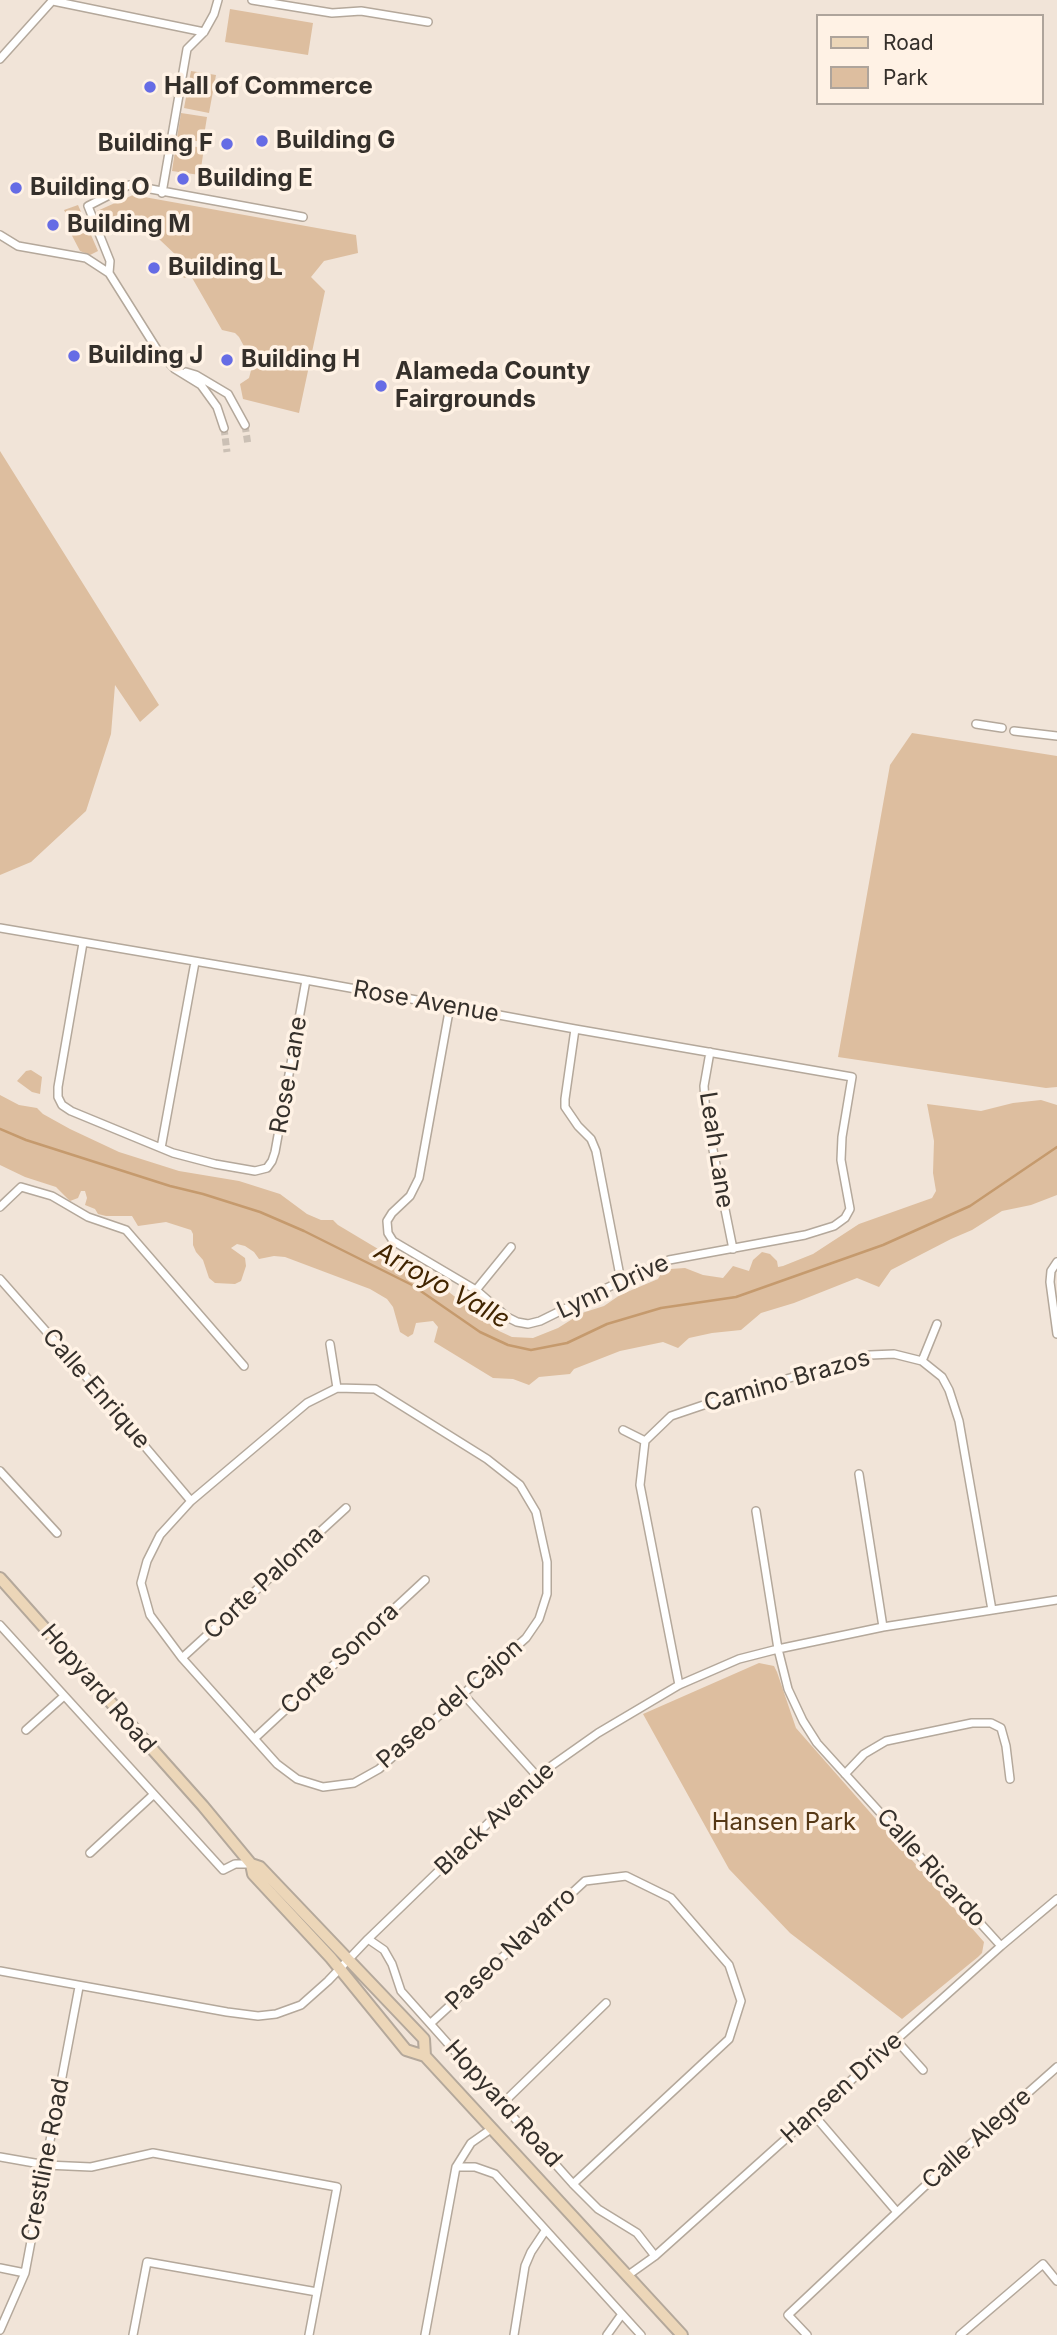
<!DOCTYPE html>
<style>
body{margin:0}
#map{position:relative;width:1057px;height:2335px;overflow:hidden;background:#f1e4d8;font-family:Inter,sans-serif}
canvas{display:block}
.legend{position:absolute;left:816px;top:14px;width:228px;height:91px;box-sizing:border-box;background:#fff2e5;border:2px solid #aea49b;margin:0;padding:9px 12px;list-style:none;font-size:21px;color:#35302b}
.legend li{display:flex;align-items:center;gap:14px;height:35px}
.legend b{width:35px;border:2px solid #aea49b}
</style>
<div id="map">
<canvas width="1057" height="2335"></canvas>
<ul class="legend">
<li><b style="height:9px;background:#ecd6b8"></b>Road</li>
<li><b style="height:19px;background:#ddbe9f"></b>Park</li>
</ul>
</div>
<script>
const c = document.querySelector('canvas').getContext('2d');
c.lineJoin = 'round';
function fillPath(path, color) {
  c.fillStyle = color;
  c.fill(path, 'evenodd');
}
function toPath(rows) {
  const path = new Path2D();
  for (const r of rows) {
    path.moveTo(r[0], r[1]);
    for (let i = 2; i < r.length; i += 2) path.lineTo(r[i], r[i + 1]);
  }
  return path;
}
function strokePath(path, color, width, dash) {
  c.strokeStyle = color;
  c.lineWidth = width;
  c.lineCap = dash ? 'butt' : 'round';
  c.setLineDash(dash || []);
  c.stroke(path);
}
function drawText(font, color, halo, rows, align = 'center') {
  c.font = font + ' Inter,sans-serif';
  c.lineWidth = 7;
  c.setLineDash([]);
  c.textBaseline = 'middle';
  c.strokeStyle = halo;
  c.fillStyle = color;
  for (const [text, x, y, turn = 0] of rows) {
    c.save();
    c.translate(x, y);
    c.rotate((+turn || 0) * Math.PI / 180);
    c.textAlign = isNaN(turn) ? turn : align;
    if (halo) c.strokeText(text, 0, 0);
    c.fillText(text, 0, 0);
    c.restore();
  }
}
fillPath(toPath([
 [230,9,313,23,308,55,225,42],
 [191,71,216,75,209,113,184,108],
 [181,113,207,117,203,142,177,138],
 [176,144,204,148,200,175,172,171],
 [133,195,356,235,358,253,324,261,311,277,325,291,299,413,243,399,240,384,249,378,253,363,239,337,235,333,222,330,191,276,184,278,178,267,181,263,178,257,160,240,146,235,136,227,105,227,97,211],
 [78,205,98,251,90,255,80,251,68,228,72,225,64,210],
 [0,451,159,705,140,722,115,685,111,734,86,811,31,862,0,875],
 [912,733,1057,756,1057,1087,1046,1088,838,1057,890,765],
 [31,1070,42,1077,40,1094,32,1092,17,1081,26,1071],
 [0,1095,19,1105,37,1108,43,1114,70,1129,119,1152,179,1171,239,1181,280,1194,307,1214,321,1220,333,1220,338,1225,445,1289,499,1331,512,1337,533,1338,558,1328,582,1313,604,1306,620,1295,658,1279,662,1272,670,1269,685,1268,703,1275,723,1278,733,1266,749,1271,753,1260,762,1252,770,1254,777,1261,778,1267,783,1266,813,1254,859,1224,932,1198,936,1191,933,1173,934,1141,927,1104,981,1111,1013,1103,1041,1100,1057,1105,1057,1195,1031,1205,1002,1211,972,1230,951,1239,891,1270,879,1287,857,1278,794,1303,761,1313,741,1330,712,1333,689,1338,678,1348,663,1342,620,1351,574,1369,570,1374,539,1377,529,1385,513,1379,493,1378,434,1342,438,1327,433,1321,416,1323,413,1334,408,1337,400,1332,393,1307,387,1299,370,1289,285,1257,274,1256,259,1259,254,1252,245,1246,237,1244,231,1248,245,1258,246,1266,241,1281,235,1284,215,1283,209,1278,203,1260,196,1252,193,1245,193,1234,191,1230,166,1222,138,1226,132,1216,106,1216,98,1214,95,1209,85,1205,87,1198,85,1191,81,1191,78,1198,70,1201,56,1187,25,1177,0,1165],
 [759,1663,774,1666,777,1672,796,1728,984,1942,982,1953,978,1957,902,2019,790,1933,729,1869,643,1714]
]), '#ddbe9f');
strokePath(toPath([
 [0,1129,26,1140,170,1186,203,1194,260,1212,304,1231,412,1285,480,1332,508,1345,531,1350,567,1343,607,1324,661,1308,736,1297,883,1245,970,1206,1057,1147]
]), '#c59a6d', 2.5);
strokePath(toPath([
 [245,425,248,445],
 [224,428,227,452]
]), '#cbc0b5', 7, [7, 3.5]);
const street = toPath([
 [252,0,332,13,361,11,428,22],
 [53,1,204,32],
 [0,59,53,0],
 [162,193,187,49,204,32,214,14,218,0],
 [0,235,18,246,86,258,109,273,158,351,175,369,201,385,217,407,224,428],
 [109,273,110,261,88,206,129,185,303,217],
 [186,372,196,375,228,394,245,425],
 [976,724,1002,728],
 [1014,731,1057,736],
 [0,928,306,980,450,1006,575,1029,852,1077,842,1137,841,1160,850,1209,845,1218,834,1226,805,1235,669,1260,621,1281,540,1321,528,1324,517,1322,507,1317,476,1290,393,1241,388,1233,387,1221,392,1213,410,1196,419,1178,450,1006],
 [83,943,58,1087,58,1097,62,1105,71,1111,173,1153,215,1164,255,1171,267,1168,272,1161,275,1152,306,980],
 [575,1029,565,1099,565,1107,578,1126,591,1139,596,1151,621,1281],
 [710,1052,704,1086,706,1115,733,1249],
 [161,1148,195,962],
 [0,1207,21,1187,52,1196,88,1217,126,1230,244,1366],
 [1057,1262,1051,1271,1050,1282,1057,1334],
 [0,1279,82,1372,191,1501],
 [476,1290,511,1247],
 [330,1344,337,1388],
 [922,1361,937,1324],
 [337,1388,375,1389,487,1459,520,1485,536,1512,547,1562,547,1594,539,1619,526,1638,379,1769,354,1783,323,1787,297,1779,277,1764,182,1658,150,1615,141,1583,147,1561,160,1535,191,1501,307,1403,337,1388],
 [623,1430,645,1441],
 [0,1471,57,1533],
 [859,1474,883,1627],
 [756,1511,778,1649,788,1689,803,1721,817,1743,1001,1946],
 [0,1625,223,1870,235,1864,251,1864],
 [182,1658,346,1508],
 [679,1685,640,1485,645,1441,671,1416,748,1390,870,1355,894,1354,922,1361,942,1377,949,1390,959,1421,992,1610],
 [463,1694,537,1776],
 [26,1730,64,1696],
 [255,1738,425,1580],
 [845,1774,864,1754,886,1741,972,1723,991,1723,1001,1728,1006,1746,1010,1779],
 [90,1853,153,1795],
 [368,1939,384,1950,392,1964,401,1991,573,2184,598,2209,637,2233,655,2256],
 [0,1971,227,2012,258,2016,276,2014,301,2005,328,1981,368,1939,537,1776,598,1733,679,1685,739,1659,778,1649,883,1627,1057,1600],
 [431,2023,585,1881,626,1876,671,1898,729,1965,741,2001,729,2039,573,2184],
 [896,2040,923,2070],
 [503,2103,606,2003],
 [813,2114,897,2212],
 [0,2157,46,2165,91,2167,153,2153,337,2187,309,2335],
 [456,2167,475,2167,495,2174,641,2335],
 [0,2268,25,2273],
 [627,2276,655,2256,1001,1946,1057,1899],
 [0,2330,25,2273,79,1987],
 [133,2335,147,2262,317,2292],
 [425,2335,456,2167,471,2143,491,2129],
 [514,2335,525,2266,531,2252,545,2231],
 [607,2335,622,2314],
 [807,2335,788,2315,960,2153,1057,2067],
 [960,2335,1043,2264,1057,2281]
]);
const secondary = toPath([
 [0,1578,203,1806,251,1864,260,1867,424,2039,425,2056],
 [251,1864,253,1874,331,1958,406,2050,425,2056,682,2335]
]);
strokePath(street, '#b4a89b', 10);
strokePath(secondary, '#b4a89b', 14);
strokePath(street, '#fff', 7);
strokePath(secondary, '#ecd6b8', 10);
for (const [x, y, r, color] of [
 [150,87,7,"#666ce5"],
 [262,141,7,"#666ce5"],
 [227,144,7,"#666ce5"],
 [183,179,7,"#666ce5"],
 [16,188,7,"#666ce5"],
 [53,225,7,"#666ce5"],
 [154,268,7,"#666ce5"],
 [74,356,7,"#666ce5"],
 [227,360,7,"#666ce5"],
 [381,386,7,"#666ce5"]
]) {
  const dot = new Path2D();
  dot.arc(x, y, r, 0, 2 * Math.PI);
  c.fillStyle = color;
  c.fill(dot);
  strokePath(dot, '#fff2e5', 2.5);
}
drawText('bold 24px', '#35302b', '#fff2e5', [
 ["Hall of Commerce",164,87],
 ["Building G",276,141],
 ["Building F",213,144,"right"],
 ["Building E",197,179],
 ["Building O",30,188],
 ["Building M",67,225],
 ["Building L",168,268],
 ["Building J",88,356],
 ["Building H",241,360],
 ["Alameda County",395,372],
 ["Fairgrounds",395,400]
], 'left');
drawText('24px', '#35302b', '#fff2e5', [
 ["Rose Avenue",426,1002,10],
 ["Rose Lane",289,1075,-80],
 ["Leah Lane",716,1150,81],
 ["Lynn Drive",613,1287,-25],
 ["Camino Brazos",787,1381,-16],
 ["Calle Enrique",96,1389,49],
 ["Corte Paloma",264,1583,-43],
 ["Corte Sonora",340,1659,-43],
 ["Hopyard Road",98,1689,49],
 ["Paseo del Cajon",450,1704,-41],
 ["Black Avenue",495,1819,-43],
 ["Calle Ricardo",931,1868,48],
 ["Paseo Navarro",511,1949,-43],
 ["Hansen Drive",842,2088,-42],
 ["Hopyard Road",503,2104,48],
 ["Calle Alegre",977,2139,-42],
 ["Crestline Road",46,2160,-79]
]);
drawText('24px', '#563815', '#fff2e5', [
 ["Hansen Park",784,1823]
]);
drawText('italic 26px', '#422500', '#fff2e5', [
 ["Arroyo Valle",442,1286,29]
]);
</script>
